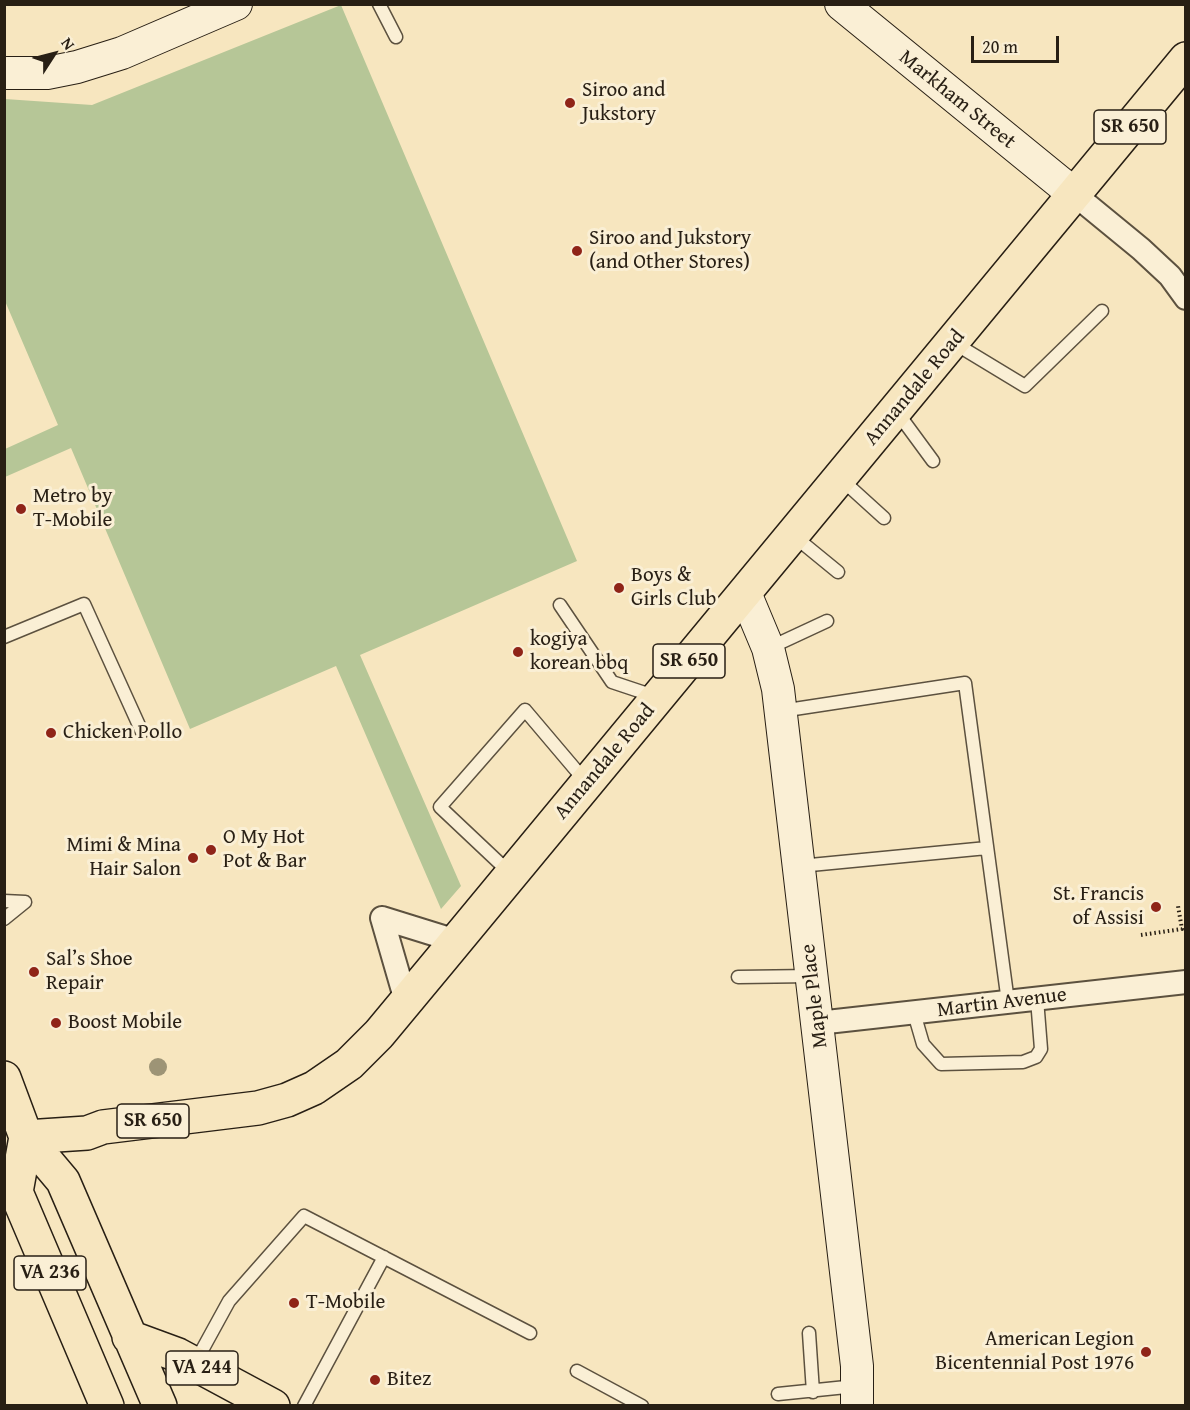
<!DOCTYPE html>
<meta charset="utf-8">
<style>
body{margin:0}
#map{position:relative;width:1190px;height:1410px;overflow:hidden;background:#f7e6bf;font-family:"Gentium Book Plus",serif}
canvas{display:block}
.frame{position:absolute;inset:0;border:6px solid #281f14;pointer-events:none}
.north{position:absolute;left:24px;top:24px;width:60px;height:60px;-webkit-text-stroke:4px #faefd5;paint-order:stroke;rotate:54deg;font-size:16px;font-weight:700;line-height:24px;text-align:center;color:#281f14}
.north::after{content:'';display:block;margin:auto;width:21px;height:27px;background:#281f14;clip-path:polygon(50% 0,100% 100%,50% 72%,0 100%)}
.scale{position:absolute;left:971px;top:36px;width:88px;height:27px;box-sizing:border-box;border:3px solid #281f14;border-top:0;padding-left:8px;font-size:18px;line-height:21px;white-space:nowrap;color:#281f14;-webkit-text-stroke:4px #faefd5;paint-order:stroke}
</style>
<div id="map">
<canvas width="1190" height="1410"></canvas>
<div class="frame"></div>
<div class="north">N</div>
<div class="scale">20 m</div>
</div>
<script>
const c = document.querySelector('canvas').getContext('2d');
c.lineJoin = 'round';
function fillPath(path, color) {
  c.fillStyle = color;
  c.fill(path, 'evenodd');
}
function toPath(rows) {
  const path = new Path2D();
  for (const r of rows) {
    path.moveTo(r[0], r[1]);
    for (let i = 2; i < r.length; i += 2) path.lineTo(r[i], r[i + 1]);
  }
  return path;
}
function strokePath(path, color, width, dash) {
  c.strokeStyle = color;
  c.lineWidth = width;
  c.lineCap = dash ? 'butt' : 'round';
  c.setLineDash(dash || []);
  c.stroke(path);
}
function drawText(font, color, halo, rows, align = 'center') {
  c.font = font + ' "Gentium Book Plus",serif';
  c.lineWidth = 6;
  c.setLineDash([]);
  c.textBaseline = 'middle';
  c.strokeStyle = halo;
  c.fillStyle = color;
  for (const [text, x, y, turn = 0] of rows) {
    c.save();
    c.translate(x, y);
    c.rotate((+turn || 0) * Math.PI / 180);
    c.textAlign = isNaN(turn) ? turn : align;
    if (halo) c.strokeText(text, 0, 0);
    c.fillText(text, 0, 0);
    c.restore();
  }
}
fillPath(toPath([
 [341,5,577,561,360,655,461,886,441,909,336,666,190,729,71,448,5,477,5,449,58,425,5,301,5,99,92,105]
]), '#b6c697');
const lane = toPath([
 [379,4,396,37],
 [954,343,1025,386,1102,311],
 [897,412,933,461],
 [841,479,884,518],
 [794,536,838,572],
 [560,605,612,682,654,696],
 [4,637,84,604,142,732],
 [769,648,827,621],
 [781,711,965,683,1008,1002],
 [800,866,987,848],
 [510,873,440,807,525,710,586,782],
 [4,901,25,902],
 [4,919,25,902],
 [738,977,812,976],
 [914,1013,923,1044,941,1064,1023,1062,1036,1057,1041,1049,1037,999],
 [809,1333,813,1392],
 [195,1363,229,1301,304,1216,530,1333],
 [577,1371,642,1406],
 [778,1394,856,1386],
 [304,1406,384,1257]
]);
const street = toPath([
 [1074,194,1141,249,1170,276,1186,298],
 [382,918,406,1001],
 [382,918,456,941],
 [818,1023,1186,982]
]);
const secondary = toPath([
 [841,4,1074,194],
 [4,73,47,73,77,67,122,53,236,4],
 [745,593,768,648,778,689,857,1366,857,1406]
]);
const primary = toPath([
 [4,1078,26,1137,63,1181,160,1406],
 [26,1137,87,1133,103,1127,258,1108,287,1100,314,1088,349,1064,379,1034,438,963,1186,59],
 [26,1137,16,1192,107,1406],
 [129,1337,178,1355,273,1406]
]);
strokePath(lane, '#5c513f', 15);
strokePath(street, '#5c513f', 26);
strokePath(secondary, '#281f14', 34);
strokePath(primary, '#281f14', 36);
strokePath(toPath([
 [1141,935,1182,929,1178,906]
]), '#281f14', 4, [1.5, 3]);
strokePath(lane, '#faefd5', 12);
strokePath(street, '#faefd5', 22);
strokePath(secondary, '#faefd5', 32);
strokePath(primary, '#f7e6bf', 33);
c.fillStyle = '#9d9476';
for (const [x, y] of [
 [158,1067]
]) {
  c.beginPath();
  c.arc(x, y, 9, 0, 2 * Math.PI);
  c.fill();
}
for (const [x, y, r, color] of [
 [570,103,6,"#8f2418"],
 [577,251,6,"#8f2418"],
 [21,509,6,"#8f2418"],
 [619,588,6,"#8f2418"],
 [518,652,6,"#8f2418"],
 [51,733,6,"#8f2418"],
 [211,850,6,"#8f2418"],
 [193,858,6,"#8f2418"],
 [1156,907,6,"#8f2418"],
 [34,972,6,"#8f2418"],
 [56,1023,6,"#8f2418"],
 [294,1303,6,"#8f2418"],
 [1146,1352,6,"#8f2418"],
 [375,1380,6,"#8f2418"]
]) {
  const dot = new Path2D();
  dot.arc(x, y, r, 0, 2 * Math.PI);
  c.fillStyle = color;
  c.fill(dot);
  strokePath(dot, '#faefd5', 2);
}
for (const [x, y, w] of [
 [1130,127,72],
 [689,661,72],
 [153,1121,72],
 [50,1273,72],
 [202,1368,72]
]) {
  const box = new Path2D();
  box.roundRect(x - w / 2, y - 17, w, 34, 4.5);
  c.fillStyle = '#faefd5';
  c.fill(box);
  strokePath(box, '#281f14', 1.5);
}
drawText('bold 20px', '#281f14', null, [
 ["SR 650",1130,127],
 ["SR 650",689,661],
 ["SR 650",153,1121],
 ["VA 236",50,1273],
 ["VA 244",202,1368]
]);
drawText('21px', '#281f14', '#faefd5', [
 ["Siroo and",582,91],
 ["Jukstory",582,115],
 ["Siroo and Jukstory",589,239],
 ["(and Other Stores)",589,263],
 ["Metro by",33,497],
 ["T-Mobile",33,521],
 ["Boys &",631,576],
 ["Girls Club",631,600],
 ["kogiya",530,640],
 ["korean bbq",530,664],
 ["Chicken Pollo",63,733],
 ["O My Hot",223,838],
 ["Pot & Bar",223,862],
 ["Mimi & Mina",181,846,"right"],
 ["Hair Salon",181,870,"right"],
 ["St. Francis",1144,895,"right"],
 ["of Assisi",1144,919,"right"],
 ["Sal’s Shoe",46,960],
 ["Repair",46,984],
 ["Boost Mobile",68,1023],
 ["T-Mobile",306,1303],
 ["American Legion",1134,1340,"right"],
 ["Bicentennial Post 1976",1134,1364,"right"],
 ["Bitez",387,1380]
], 'left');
drawText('21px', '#281f14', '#faefd5', [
 ["Markham Street",957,100,39],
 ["Annandale Road",915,388,-50],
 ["Annandale Road",605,762,-50],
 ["Maple Place",815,996,-97],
 ["Martin Avenue",1002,1003,-7]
]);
</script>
